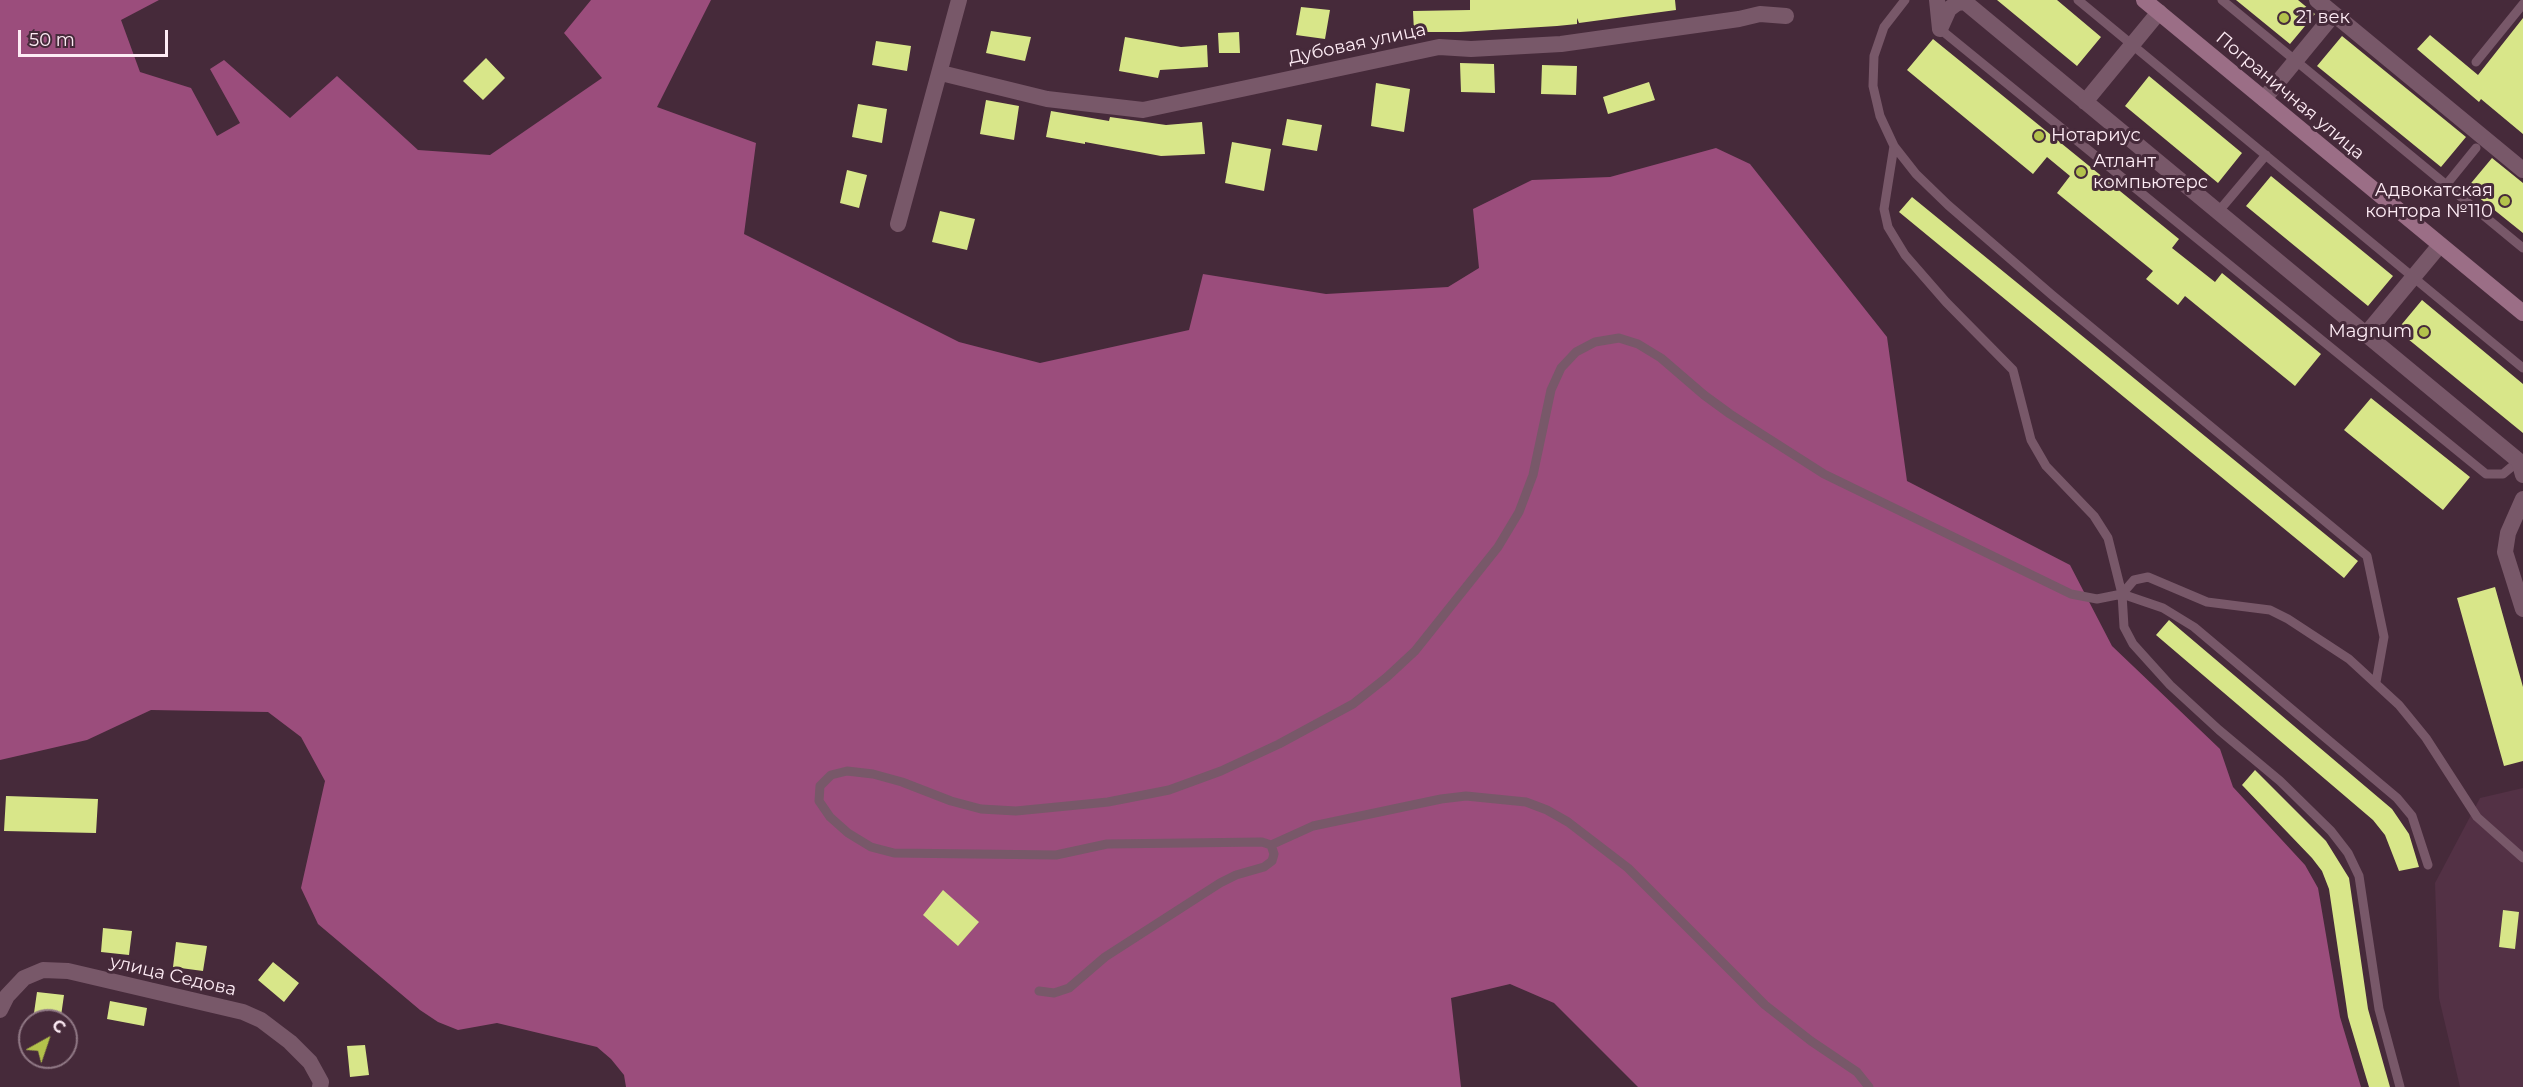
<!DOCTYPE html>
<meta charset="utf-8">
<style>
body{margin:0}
#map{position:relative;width:2523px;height:1087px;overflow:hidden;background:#462a3a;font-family:Montserrat,sans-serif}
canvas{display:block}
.north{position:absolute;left:18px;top:1009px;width:60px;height:60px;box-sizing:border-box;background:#462a3a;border:2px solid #907885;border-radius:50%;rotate:40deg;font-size:16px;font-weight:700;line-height:24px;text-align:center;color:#feecf5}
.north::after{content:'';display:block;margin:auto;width:21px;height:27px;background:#b3c24b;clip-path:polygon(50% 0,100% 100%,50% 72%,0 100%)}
.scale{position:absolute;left:18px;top:30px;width:150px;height:27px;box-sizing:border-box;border:3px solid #feecf5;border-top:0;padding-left:8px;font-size:18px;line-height:21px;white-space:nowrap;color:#feecf5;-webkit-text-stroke:4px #462a3a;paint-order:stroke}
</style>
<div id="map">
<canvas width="2523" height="1087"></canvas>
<div class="north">С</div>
<div class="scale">50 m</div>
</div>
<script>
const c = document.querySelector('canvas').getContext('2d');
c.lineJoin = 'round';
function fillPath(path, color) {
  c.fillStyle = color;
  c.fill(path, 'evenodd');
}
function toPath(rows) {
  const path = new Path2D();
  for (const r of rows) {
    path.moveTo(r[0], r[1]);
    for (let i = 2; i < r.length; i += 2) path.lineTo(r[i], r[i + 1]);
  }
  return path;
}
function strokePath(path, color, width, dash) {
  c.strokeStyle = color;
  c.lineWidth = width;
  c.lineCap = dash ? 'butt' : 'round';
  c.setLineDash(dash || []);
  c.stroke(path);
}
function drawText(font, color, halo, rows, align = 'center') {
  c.font = font + ' Montserrat,sans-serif';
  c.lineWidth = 6;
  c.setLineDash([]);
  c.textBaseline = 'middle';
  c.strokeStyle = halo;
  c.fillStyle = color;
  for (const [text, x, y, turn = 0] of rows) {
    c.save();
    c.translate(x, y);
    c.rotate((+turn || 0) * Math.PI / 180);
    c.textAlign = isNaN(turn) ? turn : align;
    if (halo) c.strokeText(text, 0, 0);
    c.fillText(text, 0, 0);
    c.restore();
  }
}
fillPath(toPath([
 [2523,788,2523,1087,2460,1087,2439,998,2435,883,2480,798]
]), '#533145');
fillPath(toPath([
 [0,0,159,0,121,20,140,72,191,88,217,136,240,123,210,69,224,60,290,118,337,76,418,150,490,155,602,78,564,33,591,0,711,0,657,107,756,143,744,234,959,342,1040,363,1189,330,1203,274,1326,294,1448,287,1479,268,1473,209,1532,180,1610,177,1716,148,1750,164,1887,337,1907,481,2070,565,2112,646,2220,749,2233,787,2305,865,2318,888,2340,1017,2361,1087,1638,1087,1554,1003,1510,984,1451,998,1461,1087,626,1087,624,1075,611,1059,597,1047,497,1023,458,1030,438,1022,420,1010,318,924,301,888,325,781,301,737,268,712,151,710,87,740,0,760]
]), '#9b4d7c');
fillPath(toPath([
 [1470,0,1675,0,1676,10,1579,23,1577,18,1577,24,1557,26,1460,32,1414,32,1413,11,1470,10],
 [1997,0,2057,0,2101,37,2077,66],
 [2236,0,2298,0,2315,14,2290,44],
 [1301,7,1330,10,1325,39,1296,35],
 [2523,18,2523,134,2481,99,2479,102,2417,49,2430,35,2478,75],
 [991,31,1031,37,1025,61,986,53],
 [1239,32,1240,53,1219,53,1218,33],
 [2342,36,2466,137,2441,167,2317,66],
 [1125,37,1181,47,1207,45,1208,67,1160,70,1158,78,1119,71],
 [1933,39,2179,239,2172,248,2215,282,2222,273,2321,354,2295,386,2185,296,2178,305,2146,279,2153,271,2057,193,2070,176,2047,157,2033,174,1907,70],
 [876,41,911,46,907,71,872,65],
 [486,58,505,78,483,100,463,81],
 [1460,63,1494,64,1495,93,1461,92],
 [1542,65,1577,66,1576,95,1541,94],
 [2149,76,2242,153,2218,183,2125,106],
 [1649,82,1655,100,1608,114,1603,97],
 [1376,83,1410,89,1404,132,1371,126],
 [986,100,1019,106,1014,140,980,134],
 [858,104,887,109,882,143,852,137],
 [1051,111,1109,121,1110,117,1166,125,1202,122,1205,154,1161,156,1085,142,1085,144,1046,137],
 [1287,119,1322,125,1317,151,1282,145],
 [1232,142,1271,149,1264,191,1225,183],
 [2492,158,2523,183,2523,233,2467,188],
 [847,170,867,175,859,208,840,203],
 [2271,176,2393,276,2368,306,2246,206],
 [1912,197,2358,561,2344,578,1899,212],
 [940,211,975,219,967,250,932,242],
 [2422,300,2523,384,2523,433,2397,330],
 [2371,398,2470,477,2443,510,2344,430],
 [2495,587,2523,687,2523,761,2504,766,2457,598],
 [2169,620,2392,809,2409,834,2419,867,2399,871,2385,835,2373,820,2156,635],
 [2255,770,2326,841,2349,878,2368,1009,2390,1087,2369,1087,2348,1017,2329,889,2322,871,2312,858,2242,785],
 [6,796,98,799,96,833,4,831],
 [943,890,979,922,958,946,923,915],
 [2503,910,2519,912,2515,949,2499,947],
 [103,928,132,931,129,955,101,952],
 [176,942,207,946,203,971,173,967],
 [273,962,299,983,284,1002,258,980],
 [37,992,64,995,61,1016,34,1013],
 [110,1001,147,1008,144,1026,107,1019],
 [365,1045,369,1075,350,1077,347,1046]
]), '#d8e689');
strokePath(toPath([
 [1905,0,1884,27,1874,56,1873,86,1880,116,1894,146,1884,209,1888,227,1905,255,1946,302,2013,370,2031,440,2046,466,2094,516,2108,538,2122,594,2124,627,2133,644,2170,685,2219,730,2280,781,2331,831,2348,853,2359,876,2379,1009,2400,1087],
 [2078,0,2523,368],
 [2222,0,2523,248],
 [1940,29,2486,474,2503,474,2521,459],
 [2476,62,2523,4],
 [1894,146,1916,174,1948,205,2052,295,2367,556,2384,637,2376,682],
 [2446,185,2476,148],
 [2218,212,2266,155],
 [2122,594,2134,580,2148,577,2207,602,2270,610,2288,619,2349,659,2399,705,2426,738,2477,817,2523,858],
 [1271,845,1313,826,1441,799,1466,796,1526,802,1547,810,1568,822,1628,868,1765,1005,1811,1041,1857,1072,1869,1087],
 [1039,991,1054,993,1069,988,1105,957,1220,883,1236,875,1264,867,1272,861,1274,854,1271,845,1262,842,1107,844,1056,855,894,853,871,847,848,833,830,817,819,801,820,786,831,775,847,771,873,774,902,782,951,801,981,809,1016,811,1108,802,1169,790,1221,771,1279,744,1353,704,1387,677,1415,651,1498,547,1519,512,1533,475,1551,390,1561,368,1576,352,1595,342,1619,338,1638,344,1661,358,1704,395,1730,414,1824,474,2071,594,2097,599,2122,594,2163,608,2194,627,2397,798,2412,816,2428,865]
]), '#785869', 9);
strokePath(toPath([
 [1937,0,1940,29],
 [2317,0,2523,170],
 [1940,29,1949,9,1957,3,1965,2,2519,461,2523,475],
 [941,73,1047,99,1143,110,1439,47,1471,49,1561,44,1739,19,1760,14,1786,16],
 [2264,99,2334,14],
 [2085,102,2159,12],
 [898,224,959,0],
 [2366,334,2440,245],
 [2523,499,2508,533,2505,552,2523,609],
 [0,1010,7,996,24,978,43,970,68,971,243,1012,261,1020,290,1042,310,1062,321,1082,320,1087]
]), '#785869', 16);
strokePath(toPath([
 [2144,0,2523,313]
]), '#9b6e86', 16);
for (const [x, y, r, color] of [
 [2284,18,6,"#b3c24b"],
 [2039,136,6,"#b3c24b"],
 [2081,172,6,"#b3c24b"],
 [2505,201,6,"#b3c24b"],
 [2424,332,6,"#b3c24b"]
]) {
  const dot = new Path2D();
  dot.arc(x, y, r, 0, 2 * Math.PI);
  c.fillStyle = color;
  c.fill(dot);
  strokePath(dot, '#462a3a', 2);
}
drawText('18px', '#feecf5', '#462a3a', [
 ["21 век",2296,18],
 ["Нотариус",2051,136],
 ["Атлант",2093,162],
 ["компьютерс",2093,183],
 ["Адвокатская",2493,191,"right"],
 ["контора №110",2493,212,"right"],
 ["Magnum",2412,332,"right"]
], 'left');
drawText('18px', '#feecf5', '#462a3a', [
 ["Дубовая улица",1357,44,-12],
 ["Пограничная улица",2290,96,40],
 ["улица Седова",173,976,13]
]);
</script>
